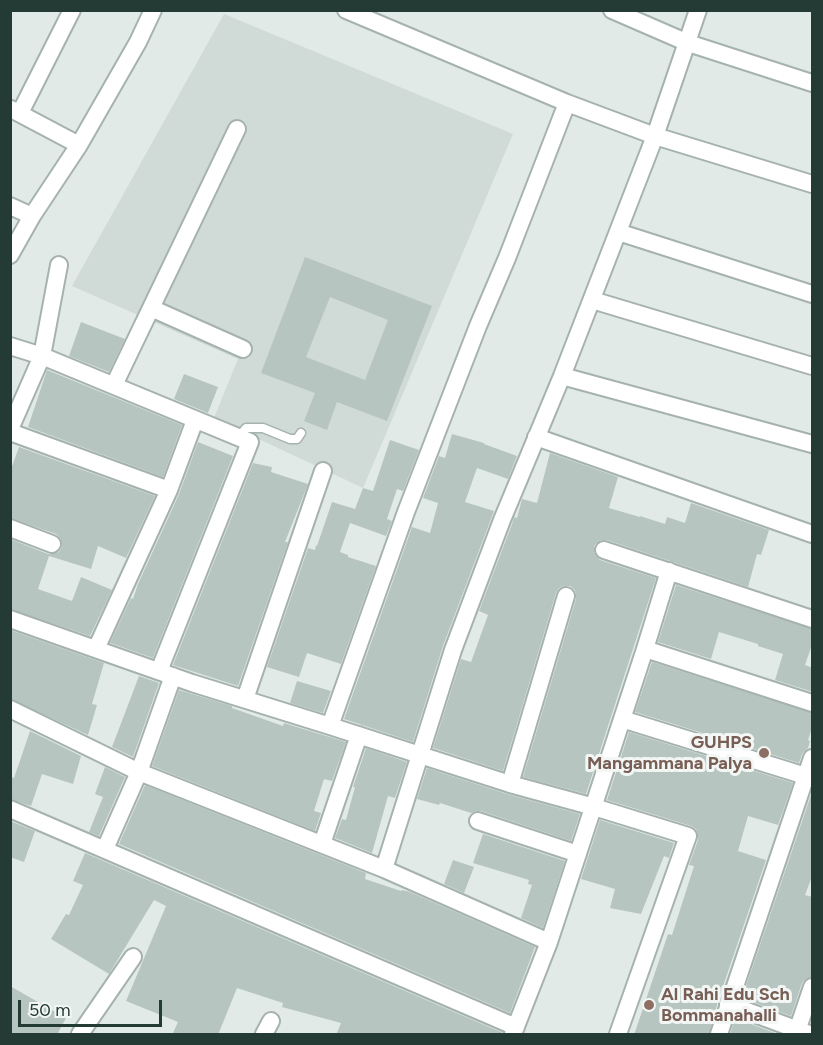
<!DOCTYPE html>
<style>
body{margin:0}
#map{position:relative;width:823px;height:1045px;overflow:hidden;background:#e2eae7;font-family:Figtree,sans-serif}
canvas{display:block}
.frame{position:absolute;inset:0;border:12px solid #243a35;pointer-events:none}
.scale{position:absolute;left:18px;top:1000px;width:144px;height:27px;box-sizing:border-box;border:3px solid #243a35;border-top:0;padding-left:8px;font-size:18px;line-height:21px;white-space:nowrap;color:#243a35;-webkit-text-stroke:4px #f2f7f5;paint-order:stroke}
</style>
<div id="map">
<canvas width="823" height="1045"></canvas>
<div class="frame"></div>
<div class="scale">50 m</div>
</div>
<script>
const c = document.querySelector('canvas').getContext('2d');
c.lineJoin = 'round';
function fillPath(path, color) {
  c.fillStyle = color;
  c.fill(path, 'evenodd');
}
function toPath(rows) {
  const path = new Path2D();
  for (const r of rows) {
    path.moveTo(r[0], r[1]);
    for (let i = 2; i < r.length; i += 2) path.lineTo(r[i], r[i + 1]);
  }
  return path;
}
function strokePath(path, color, width, dash) {
  c.strokeStyle = color;
  c.lineWidth = width;
  c.lineCap = dash ? 'butt' : 'round';
  c.setLineDash(dash || []);
  c.stroke(path);
}
function drawText(font, color, halo, rows, align = 'center') {
  c.font = font + ' Figtree,sans-serif';
  c.lineWidth = 6;
  c.setLineDash([]);
  c.textBaseline = 'middle';
  c.strokeStyle = halo;
  c.fillStyle = color;
  for (const [text, x, y, turn = 0] of rows) {
    c.save();
    c.translate(x, y);
    c.rotate((+turn || 0) * Math.PI / 180);
    c.textAlign = isNaN(turn) ? turn : align;
    if (halo) c.strokeText(text, 0, 0);
    c.fillText(text, 0, 0);
    c.restore();
  }
}
fillPath(toPath([
 [224,14,513,134,363,488,214,418,238,359,72,286]
]), '#d0dad6');
fillPath(toPath([
 [305,257,432,306,387,421,337,402,327,430,304,421,315,393,261,373],
 [330,297,388,320,365,380,306,357],
 [81,322,125,339,109,372,69,356],
 [47,370,182,425,163,477,28,427],
 [184,374,218,387,208,413,174,399],
 [452,434,484,443,484,444,517,456,508,479,477,468,465,502,494,511,443,646,413,742,344,719,412,527,430,533,438,503,423,498,439,456,445,458],
 [390,440,419,450,403,491,397,489,387,519,392,521,386,536,350,523,340,552,348,555,348,557,376,566,341,664,307,653,299,677,267,667,308,548,315,550,316,545,317,546,332,502,355,509,363,488,373,491],
 [198,442,233,456,153,658,110,643,131,598,133,599,138,584,179,494],
 [19,447,155,496,126,558,98,546,91,569,49,556,38,589,72,601,81,577,112,590,90,636,10,609,10,539,48,554,53,554,59,552,62,547,62,543,60,538,56,534,10,518,10,472],
 [550,453,618,477,609,508,640,517,640,516,665,524,667,517,685,523,691,503,769,530,761,555,757,554,748,587,607,540,601,540,597,543,594,546,594,552,596,556,600,560,656,578,586,794,523,777,576,599,576,593,574,589,570,586,563,586,558,589,556,593,503,771,433,748,461,659,471,662,488,615,479,611,512,524,514,517,517,518,522,499,537,503],
 [253,463,272,467,271,472,308,484,285,542,288,542,238,686,173,665],
 [676,585,813,629,813,642,805,665,813,668,813,692,775,680,783,654,758,646,758,644,719,632,711,659,658,642],
 [10,630,104,663,92,704,97,705,88,735,10,699],
 [652,662,813,713,813,725,808,740,810,741,808,748,802,754,799,763,635,712],
 [139,676,159,683,133,757,112,747],
 [297,681,331,691,323,713,290,703],
 [179,690,232,706,232,708,283,726,284,723,346,742,332,781,324,779,314,811,321,813,315,831,152,766],
 [30,731,81,756,73,784,42,774,31,806,10,799,10,777,14,778],
 [629,732,793,783,778,825,748,816,738,851,766,860,718,1001,709,1035,634,1035,668,934,672,935,694,866,689,865,698,840,698,835,696,829,691,826,607,800],
 [366,748,407,762,395,798,388,796,372,853,335,838,342,819,346,820,355,787,353,787],
 [105,767,125,777,99,836,89,832,103,797,95,794],
 [427,768,507,794,580,814,571,841,481,811,476,811,471,813,440,803,439,805,417,799],
 [145,785,366,873,365,879,401,891,402,890,410,892,535,947,510,1013,119,844],
 [813,789,813,874,805,895,813,897,813,977,806,979,802,983,791,1016,742,998],
 [600,820,674,843,669,858,664,856,641,914,610,908,615,889,581,879],
 [10,821,35,831,24,862,10,857],
 [483,834,565,861,543,928,521,918,532,885,528,884,529,880,473,863],
 [85,853,503,1033,503,1035,336,1035,341,1023,282,1007,283,1003,237,988,218,1035,172,1035,178,1022,126,1001,166,906,154,900,109,974,51,939,66,914,69,915,83,885,73,881],
 [453,860,474,867,464,893,444,884],
 [10,986,66,1018,57,1035,10,1035],
 [735,1018,780,1035,730,1035]
]), '#b7c5c0');
const lane = toPath([
 [238,438,246,428,263,428,290,439,297,439,301,433]
]);
const street = toPath([
 [346,10,567,103,655,136,812,184],
 [612,10,688,43,812,83],
 [11,109,79,145],
 [20,113,72,10],
 [10,206,32,216],
 [618,232,812,294],
 [10,255,32,216,79,145,138,42,153,10],
 [592,300,812,366],
 [151,308,243,349],
 [10,346,42,356,250,442,159,671],
 [562,376,812,444],
 [114,385,237,129],
 [10,429,42,356,59,265],
 [10,432,169,490],
 [536,437,812,534],
 [10,528,52,544],
 [604,550,812,619],
 [10,619,192,683,330,726,510,784,594,807,688,836,618,1034],
 [96,649,169,490,195,420],
 [645,649,812,703],
 [245,699,323,471],
 [10,709,139,772,384,869,549,942],
 [622,719,812,778],
 [330,726,406,512,478,326,507,258,567,103],
 [510,784,566,596],
 [10,809,516,1027],
 [478,821,578,854],
 [322,844,359,735],
 [105,849,139,772,173,676],
 [384,869,453,650,502,520,562,376,655,136,698,10],
 [728,1004,809,1034],
 [80,1034,133,957],
 [264,1034,271,1021],
 [513,1034,549,942,645,649,669,571],
 [719,1034,812,758],
 [796,1034,812,987]
]);
strokePath(lane, '#a5b2ae', 11);
strokePath(street, '#a5b2ae', 20);
strokePath(lane, '#fff', 8);
strokePath(street, '#fff', 16);
for (const [x, y, r, color] of [
 [764,753,6,"#8d6e63"],
 [649,1005,6,"#8d6e63"]
]) {
  const dot = new Path2D();
  dot.arc(x, y, r, 0, 2 * Math.PI);
  c.fillStyle = color;
  c.fill(dot);
  strokePath(dot, '#f2f7f5', 2);
}
drawText('bold 18px', '#785e54', '#f2f7f5', [
 ["GUHPS",752,743],
 ["Mangammana Palya",752,764],
 ["Al Rahi Edu Sch",661,995,"left"],
 ["Bommanahalli",661,1016,"left"]
], 'right');
</script>
